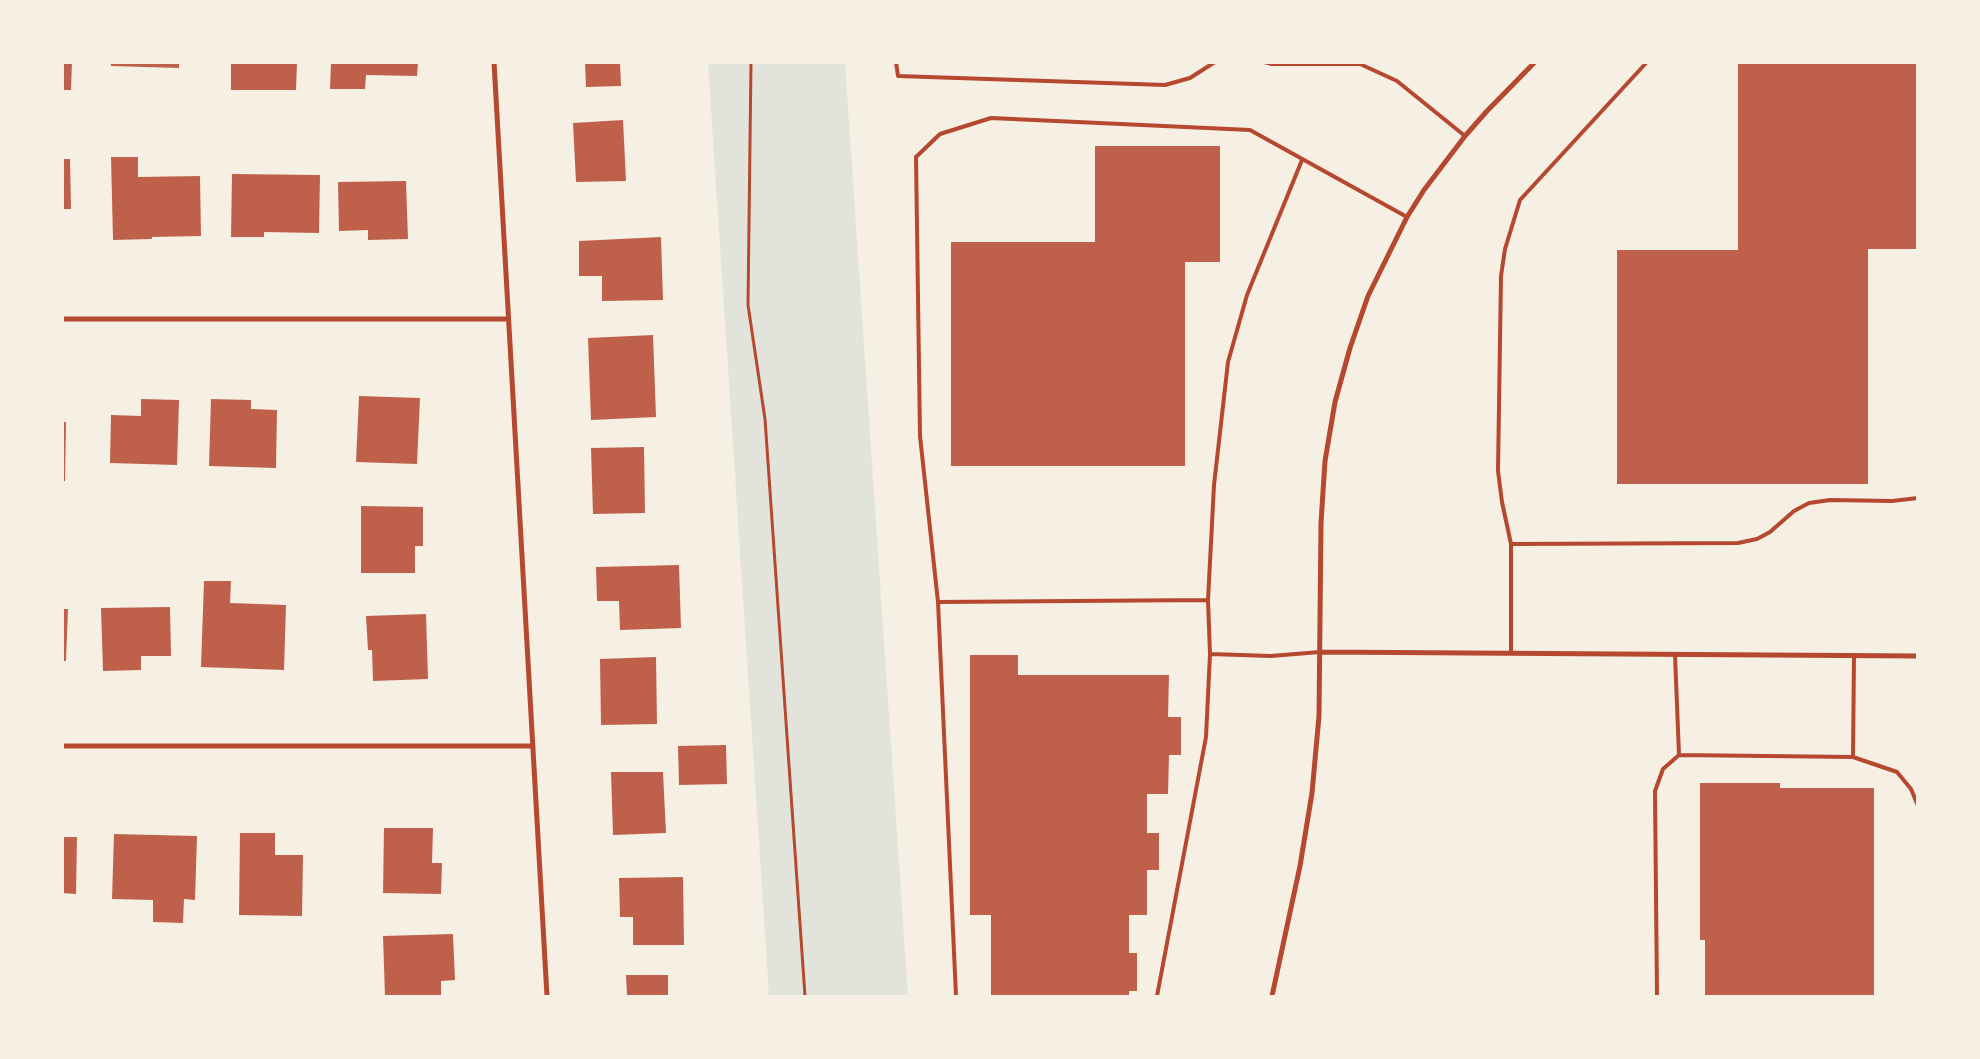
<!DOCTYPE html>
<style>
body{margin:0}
#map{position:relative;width:1980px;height:1059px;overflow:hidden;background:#f6efe4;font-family:Jost,sans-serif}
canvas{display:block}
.frame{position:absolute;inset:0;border:64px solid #f6efe4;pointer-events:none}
</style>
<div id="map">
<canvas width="1980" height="1059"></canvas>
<div class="frame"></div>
</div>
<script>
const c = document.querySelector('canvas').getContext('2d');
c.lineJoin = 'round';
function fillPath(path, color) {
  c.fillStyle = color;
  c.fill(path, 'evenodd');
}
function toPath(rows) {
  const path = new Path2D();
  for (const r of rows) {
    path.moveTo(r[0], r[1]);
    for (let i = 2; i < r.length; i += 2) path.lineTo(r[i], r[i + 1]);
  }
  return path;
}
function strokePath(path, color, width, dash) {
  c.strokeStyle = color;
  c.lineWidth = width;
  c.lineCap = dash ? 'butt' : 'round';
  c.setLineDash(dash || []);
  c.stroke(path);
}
fillPath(toPath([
 [708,63,845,63,908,996,769,996]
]), '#e2e4dc');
fillPath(toPath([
 [62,62,72,62,71,90,62,90],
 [111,62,179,62,179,68,111,66],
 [231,62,297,62,296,90,231,90],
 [331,62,418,62,417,76,366,75,365,89,330,89],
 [585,62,620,62,621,86,586,87],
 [1738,62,1917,62,1917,249,1868,249,1868,484,1617,484,1617,250,1738,250],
 [623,120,626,181,576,182,573,123],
 [1095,146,1220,146,1220,262,1185,262,1185,466,951,466,951,242,1095,242],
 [111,157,138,157,138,177,200,176,201,236,152,237,152,239,113,240],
 [62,159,70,159,71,209,62,209],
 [232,174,320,175,319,233,264,232,264,237,231,237],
 [406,181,408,239,368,240,368,230,339,231,338,182],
 [661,237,663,300,602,301,602,276,579,276,579,241],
 [653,335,656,417,591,420,588,338],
 [359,396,420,398,417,464,356,462],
 [141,399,179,400,177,465,110,463,111,415,141,416],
 [211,399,251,400,251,409,277,410,276,468,209,466],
 [62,422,66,422,65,481,62,481],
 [644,447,645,513,593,514,591,448],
 [361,506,423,507,423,546,415,546,415,573,361,573],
 [679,565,681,628,620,630,619,601,597,601,596,567],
 [204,581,231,581,230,603,286,605,284,670,201,667],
 [170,607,171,656,141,656,141,670,103,671,101,608],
 [62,609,68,609,66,661,62,661],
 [426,614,428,679,373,681,372,650,368,650,366,616],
 [970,655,1018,655,1018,675,1169,675,1168,717,1181,717,1181,755,1169,755,1168,794,1147,794,1147,833,1159,833,1159,870,1147,870,1147,915,1129,915,1129,953,1137,953,1137,991,1129,991,1129,996,991,996,991,915,970,915],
 [656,657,657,724,601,725,600,659],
 [726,745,727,784,679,785,678,746],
 [611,772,663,772,666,833,613,835],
 [1700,783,1780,783,1780,788,1874,788,1874,996,1705,996,1705,940,1700,940],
 [384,828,433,828,432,863,442,863,441,894,383,893],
 [240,833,275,833,275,855,303,855,302,916,239,915],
 [114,834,197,836,195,900,184,899,183,923,153,922,153,900,112,899],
 [62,837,77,837,76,894,62,893],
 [683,877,684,945,633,945,633,917,620,917,619,878],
 [453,934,455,980,441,981,441,996,385,996,383,936],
 [626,975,668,975,668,996,627,996]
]), '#bf614a');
strokePath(toPath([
 [751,62,748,305,765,419,805,996]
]), '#b5482f', 3);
strokePath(toPath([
 [896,62,898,76,1165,85,1190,78,1215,62],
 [1264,62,1272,64,1360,64,1397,81,1465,136],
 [1511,544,1738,543,1757,539,1770,532,1794,511,1809,503,1830,500,1892,501,1918,498],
 [1208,600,1214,485,1228,362,1247,295,1302,160],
 [938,602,920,436,916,157,940,134,991,118,1250,130,1407,217],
 [1511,652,1511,544,1502,502,1498,471,1501,276,1505,249,1520,200,1647,62],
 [1675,655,1679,755,1853,757,1854,655],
 [1853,757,1897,772,1911,789,1918,806],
 [956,996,938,602,1208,600,1210,654],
 [1157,996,1206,737,1210,654,1271,656,1320,652],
 [1657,996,1655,791,1663,769,1679,755]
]), '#b5482f', 4);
strokePath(toPath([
 [494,62,547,996],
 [62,319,508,319],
 [1320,652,1918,656],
 [62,746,533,746],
 [1272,996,1300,866,1312,793,1319,716,1321,523,1325,461,1335,402,1350,348,1368,296,1407,217,1424,190,1465,136,1487,111,1535,62]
]), '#b5482f', 5);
</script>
